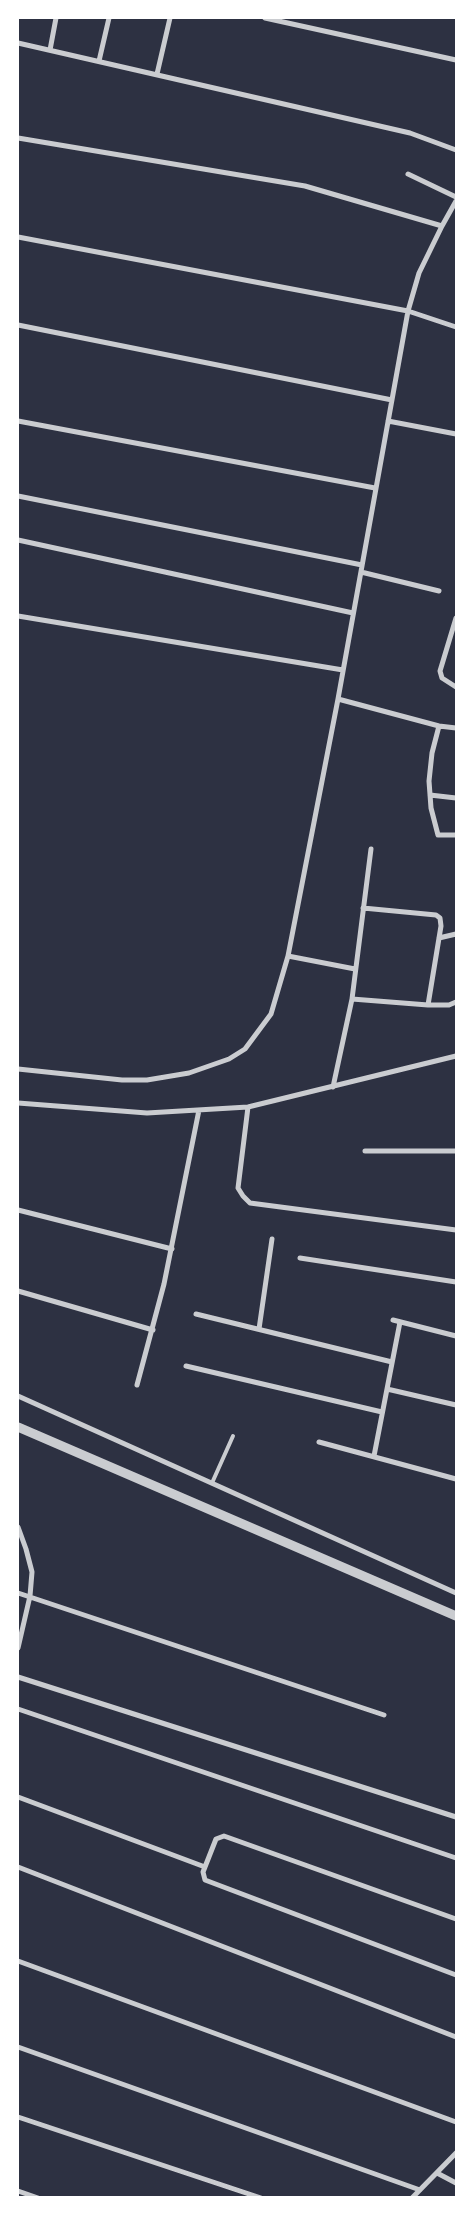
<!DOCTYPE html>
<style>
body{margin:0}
#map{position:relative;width:474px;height:2215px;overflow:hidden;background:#2d3142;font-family:Barlow,sans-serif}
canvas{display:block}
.frame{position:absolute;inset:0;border:19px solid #fff;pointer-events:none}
</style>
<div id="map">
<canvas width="474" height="2215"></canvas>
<div class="frame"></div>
</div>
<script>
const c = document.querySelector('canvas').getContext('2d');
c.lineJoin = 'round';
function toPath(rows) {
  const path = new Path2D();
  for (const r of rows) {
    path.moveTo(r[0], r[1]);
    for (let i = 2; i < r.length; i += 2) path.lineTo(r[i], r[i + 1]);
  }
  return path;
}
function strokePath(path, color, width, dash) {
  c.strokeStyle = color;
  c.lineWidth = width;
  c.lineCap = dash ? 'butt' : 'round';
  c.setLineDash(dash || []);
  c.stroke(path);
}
strokePath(toPath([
 [212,1483,233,1436]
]), '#caccd0', 4);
strokePath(toPath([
 [265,18,456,60],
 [18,43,410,133,456,150],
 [50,50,56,18],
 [99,61,109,18],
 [157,74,170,18],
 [18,138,305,186,442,226],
 [408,174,456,197],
 [18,237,408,311,456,327],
 [18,325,392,400],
 [18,421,375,488],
 [388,421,456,434],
 [18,496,362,565],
 [18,540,353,613],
 [361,572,439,591],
 [18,616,343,670],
 [456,618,440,671,442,678,456,687],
 [338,699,439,726,456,728],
 [439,726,432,753,429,781,431,808,438,835,456,835],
 [430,795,456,798],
 [363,908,436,915,440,918,441,926,428,1005],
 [439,938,456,934],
 [288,956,355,969],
 [352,999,428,1005,449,1005,456,1002],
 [18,1069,122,1080,147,1080,189,1073,229,1059,245,1049,271,1014,288,956,338,699,408,311,419,273,442,226,456,201],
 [333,1087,352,999,371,849],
 [18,1103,147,1113,248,1107,456,1056],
 [248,1107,238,1188,243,1196,250,1203,456,1230],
 [365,1151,456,1151],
 [18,1210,172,1249],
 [300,1258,456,1282],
 [18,1291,153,1330],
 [196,1314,392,1362],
 [393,1320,456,1336],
 [259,1329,272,1239],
 [186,1366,382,1412],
 [137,1385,164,1284,199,1110],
 [387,1389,456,1405],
 [18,1396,456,1593],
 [319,1442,456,1479],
 [374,1456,400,1322],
 [18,1527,26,1549,32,1572,30,1596,18,1648],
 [18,1593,384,1715],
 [18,1677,456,1817],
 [18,1709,456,1858],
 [18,1797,205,1867],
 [18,1867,456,2037],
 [456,1919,224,1836,216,1839,203,1872,205,1880,456,1975],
 [18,1961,456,2122],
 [18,2047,420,2190],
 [18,2117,261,2198],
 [437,2173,456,2183],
 [18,2191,38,2198],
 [412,2198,456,2153]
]), '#caccd0', 5);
strokePath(toPath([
 [18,1427,456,1616]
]), '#caccd0', 9);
</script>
